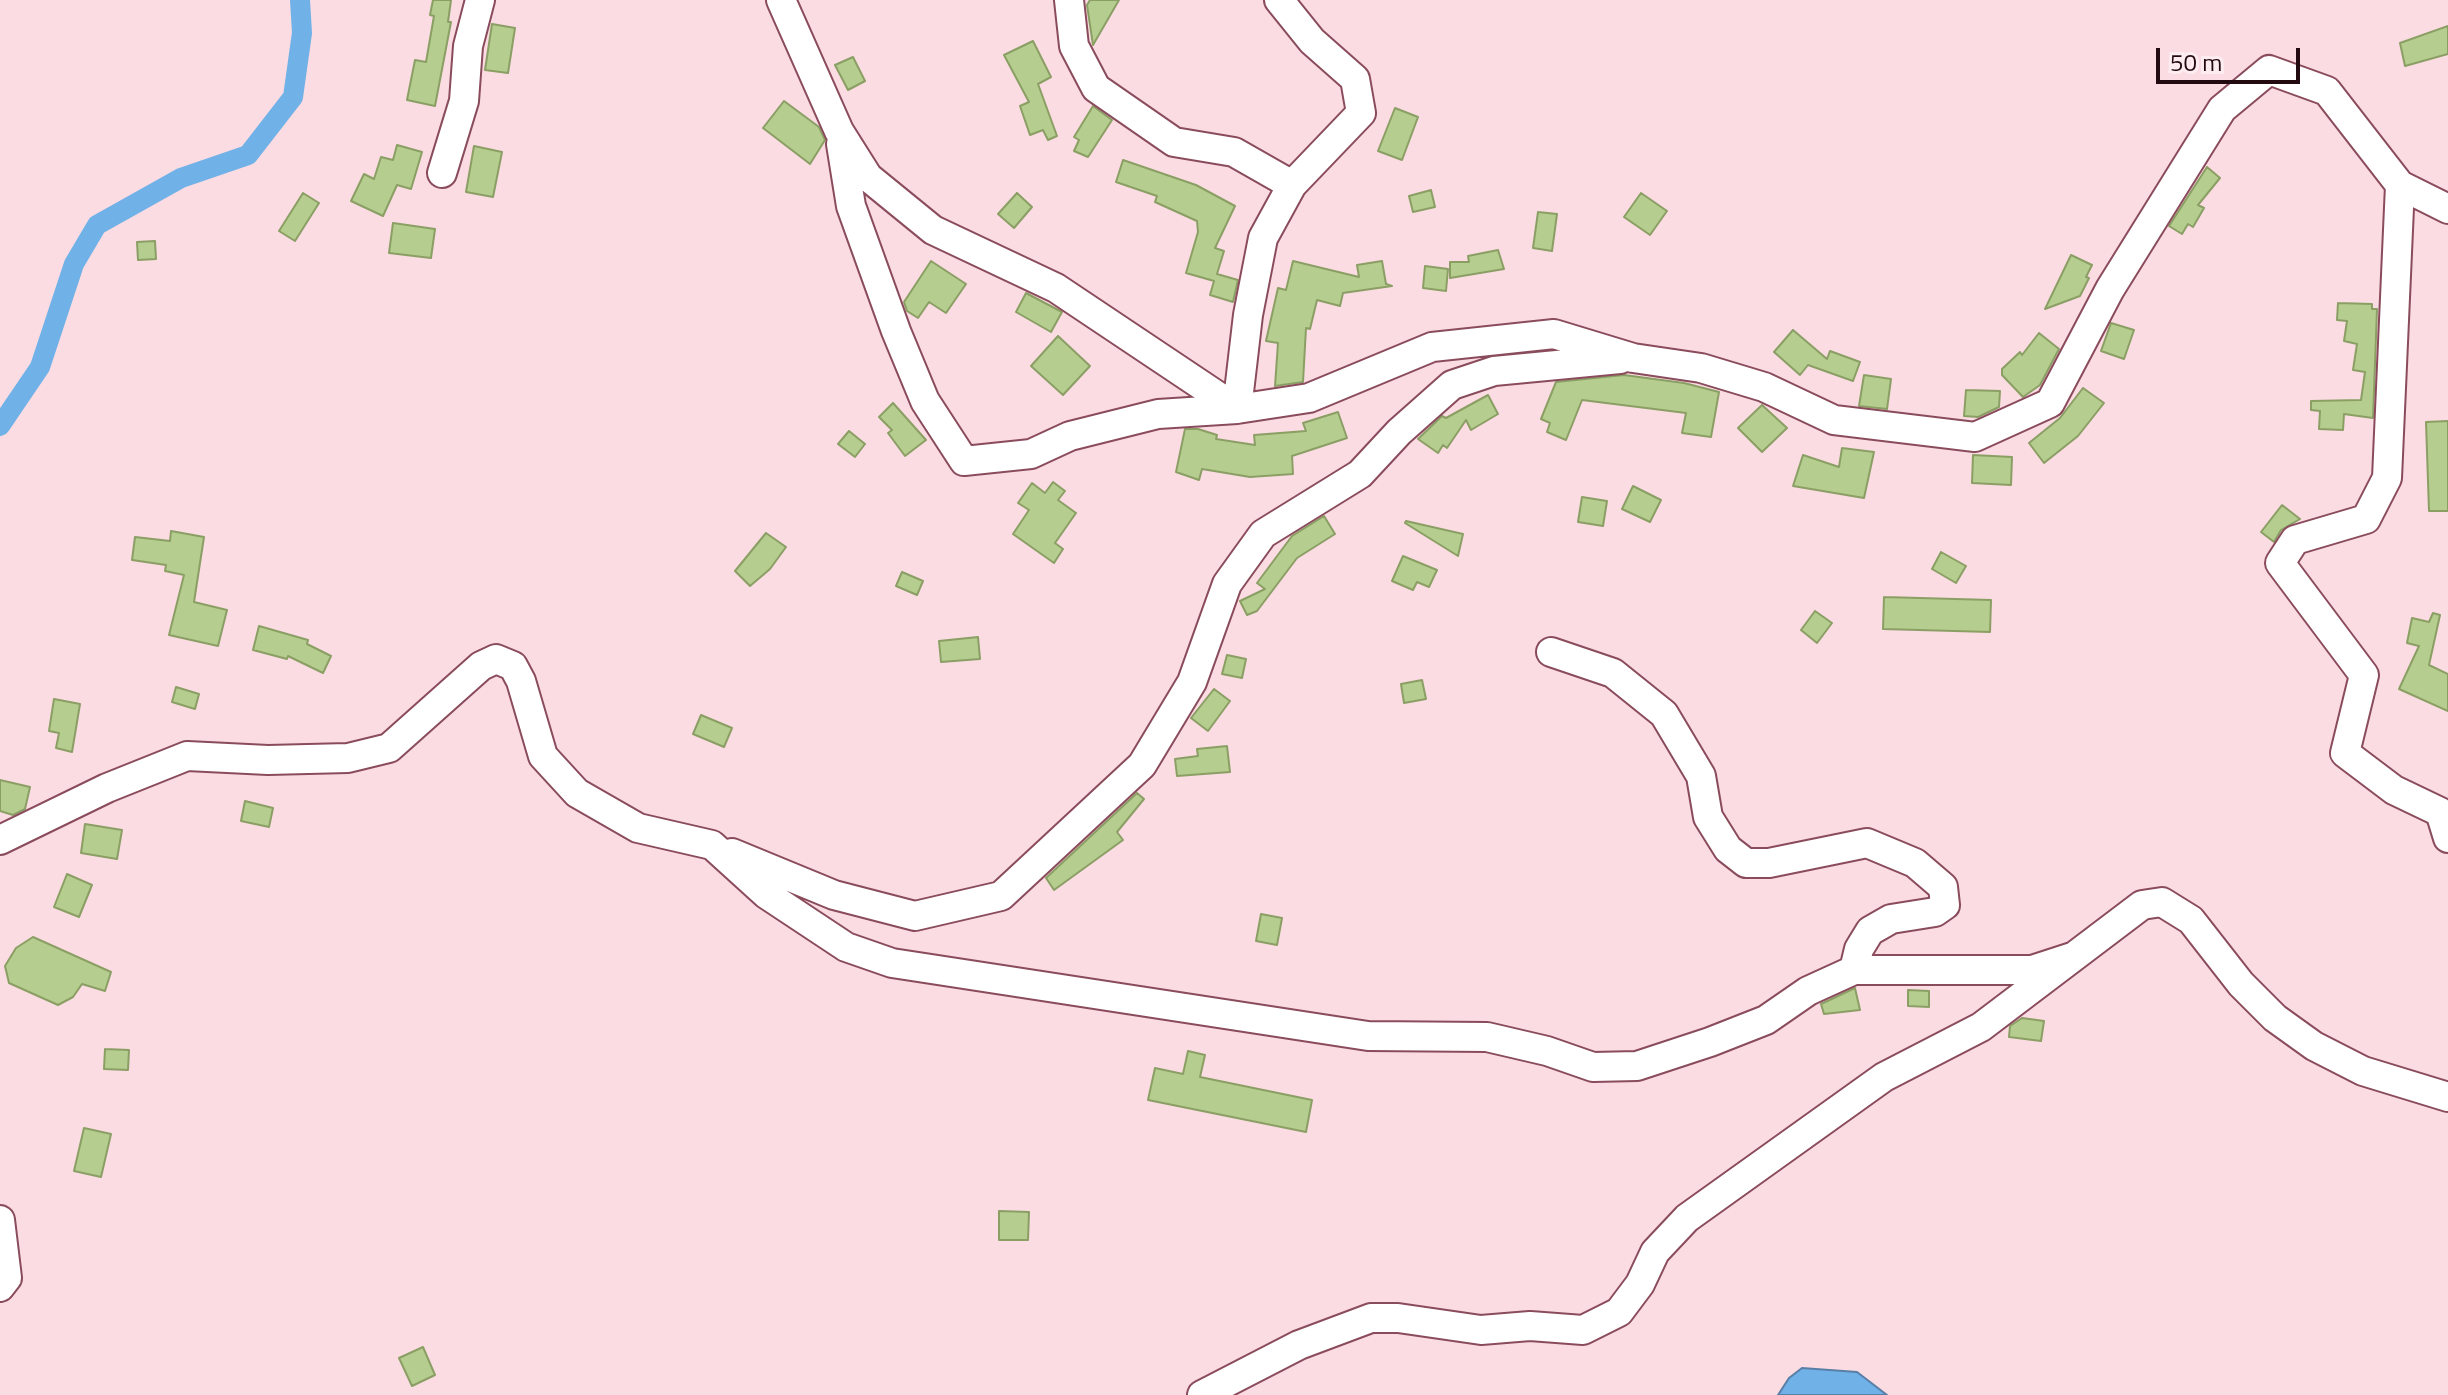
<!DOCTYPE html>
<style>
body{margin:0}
#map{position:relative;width:2448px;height:1395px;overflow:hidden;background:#fadce2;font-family:"Titillium Web",sans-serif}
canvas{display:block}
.scale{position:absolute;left:2156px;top:48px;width:144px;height:36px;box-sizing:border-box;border:4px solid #230a11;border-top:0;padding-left:10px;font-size:24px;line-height:28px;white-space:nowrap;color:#230a11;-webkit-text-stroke:6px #fdedf0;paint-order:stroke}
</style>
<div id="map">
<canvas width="2448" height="1395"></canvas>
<div class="scale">50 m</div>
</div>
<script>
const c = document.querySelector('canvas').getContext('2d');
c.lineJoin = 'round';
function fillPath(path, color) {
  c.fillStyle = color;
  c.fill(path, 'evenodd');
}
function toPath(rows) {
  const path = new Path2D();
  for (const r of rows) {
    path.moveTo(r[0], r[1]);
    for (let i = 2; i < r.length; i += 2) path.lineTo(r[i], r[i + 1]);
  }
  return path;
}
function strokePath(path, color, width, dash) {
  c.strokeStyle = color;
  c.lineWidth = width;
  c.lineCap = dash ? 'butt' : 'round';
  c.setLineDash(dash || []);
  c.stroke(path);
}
const water = toPath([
 [1802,1368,1857,1372,1887,1395,1778,1395,1789,1378,1802,1368]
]);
fillPath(water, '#70b1e7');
strokePath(water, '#597fa7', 2);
strokePath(toPath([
 [0,426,40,367,74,264,97,225,181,178,248,155,293,97,302,33,300,0]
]), '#70b1e7', 20);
const building = toPath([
 [433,0,451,0,448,22,451,22,435,106,407,100,415,60,426,62,434,16,430,15,433,0],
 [1090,0,1119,0,1093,45,1087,5,1090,0],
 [492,24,515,28,508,73,485,70,492,24],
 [2448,26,2448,54,2405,66,2400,43,2448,26],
 [1033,41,1051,77,1038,84,1057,136,1048,140,1043,130,1030,135,1020,106,1029,102,1004,55,1033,41],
 [853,57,865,81,848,90,835,65,853,57],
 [784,101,819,127,825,140,810,164,763,128,784,101],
 [1093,106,1112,120,1088,157,1074,151,1079,140,1074,137,1093,106],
 [1395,108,1418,117,1402,160,1378,151,1395,108],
 [397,145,422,152,411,189,397,185,383,216,351,201,364,174,374,179,381,157,393,160,397,145],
 [474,146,502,152,493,197,466,192,474,146],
 [1123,160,1196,185,1235,206,1215,248,1224,251,1217,274,1238,280,1233,302,1210,295,1214,281,1186,273,1198,232,1197,221,1155,202,1157,196,1116,182,1123,160],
 [2207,167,2220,178,2198,205,2204,208,2193,227,2188,224,2182,234,2169,226,2207,167],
 [1431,190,1435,207,1413,212,1409,196,1431,190],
 [303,193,319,203,295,241,279,231,303,193],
 [1017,193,1032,207,1014,228,998,214,1017,193],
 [1641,193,1667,211,1650,235,1624,217,1641,193],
 [1538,212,1557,214,1552,251,1533,248,1538,212],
 [393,223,435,229,431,258,389,253,393,223],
 [155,241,156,259,138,260,137,242,155,241],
 [1498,250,1504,269,1450,278,1450,262,1469,262,1468,256,1498,250],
 [2071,255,2092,265,2086,277,2089,278,2080,296,2045,309,2071,255],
 [931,261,966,284,946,313,929,302,918,318,907,311,904,302,931,261],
 [1293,261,1359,277,1357,265,1382,261,1386,284,1392,286,1343,293,1340,306,1317,300,1310,329,1306,328,1303,382,1275,386,1278,343,1266,341,1278,288,1286,290,1293,261],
 [1425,266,1448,269,1446,291,1423,288,1425,266],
 [1026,293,1062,312,1051,332,1016,312,1026,293],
 [2338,303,2372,304,2372,309,2377,309,2373,418,2344,414,2343,430,2319,429,2320,411,2311,410,2311,401,2361,400,2365,372,2353,370,2357,344,2344,341,2347,321,2337,320,2338,303],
 [2111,323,2134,330,2124,359,2101,351,2111,323],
 [1793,330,1827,359,1830,351,1860,362,1853,381,1808,365,1800,375,1774,352,1793,330],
 [2039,333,2059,349,2040,385,2023,397,2002,375,2002,369,2020,352,2022,355,2039,333],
 [1058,336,1090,366,1063,395,1031,366,1058,336],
 [1624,375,1684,383,1719,392,1711,437,1682,433,1686,413,1582,400,1566,440,1547,432,1550,423,1541,419,1556,382,1624,375],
 [1864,375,1891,379,1887,409,1859,406,1864,375],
 [2083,388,2104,403,2078,436,2044,463,2029,443,2060,418,2083,388],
 [1966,390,2000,391,1999,407,1978,417,1964,416,1966,390],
 [1488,395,1498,414,1471,430,1466,420,1447,448,1443,445,1438,453,1418,439,1442,416,1446,418,1488,395],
 [893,403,926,440,905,456,888,433,892,430,879,417,893,403],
 [1762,405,1787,428,1762,452,1738,428,1762,405],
 [1338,412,1347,438,1292,456,1293,474,1250,477,1202,469,1199,480,1176,472,1185,429,1198,429,1217,435,1216,439,1255,445,1254,435,1306,431,1303,423,1338,412],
 [2448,421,2448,511,2429,511,2426,422,2448,421],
 [849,431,865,444,855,457,838,444,849,431],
 [1842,448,1874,452,1864,498,1793,486,1803,455,1839,467,1842,448],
 [1973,455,2012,457,2011,485,1972,483,1973,455],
 [1053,482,1065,491,1058,500,1076,513,1055,543,1063,549,1054,563,1013,534,1029,510,1018,503,1032,483,1045,493,1053,482],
 [1633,486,1661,500,1650,522,1622,509,1633,486],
 [1582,497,1607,501,1603,526,1578,522,1582,497],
 [2282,505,2300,519,2281,530,2274,542,2261,532,2282,505],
 [1324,516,1335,534,1297,558,1257,611,1247,615,1240,601,1265,589,1257,583,1292,536,1324,516],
 [1406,521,1463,534,1458,556,1405,523,1406,521],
 [171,531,204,537,194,602,227,610,218,646,169,635,184,575,165,571,166,565,132,560,135,537,170,541,171,531],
 [766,533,786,547,770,569,750,586,735,571,766,533],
 [1941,552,1966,566,1956,583,1932,569,1941,552],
 [1403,556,1437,570,1429,587,1417,582,1413,590,1392,581,1403,556],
 [902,572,923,581,917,595,896,586,902,572],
 [1884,597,1991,600,1990,632,1883,629,1884,597],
 [1815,611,1832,623,1817,643,1801,630,1815,611],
 [2433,613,2440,615,2429,665,2448,674,2448,711,2399,689,2419,646,2407,643,2412,618,2429,622,2433,613],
 [259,626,308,640,307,644,331,656,323,673,288,656,287,659,253,650,259,626],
 [978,637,980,659,941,662,939,641,978,637],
 [1227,655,1246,659,1242,678,1222,674,1227,655],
 [1422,680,1426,699,1404,703,1401,684,1422,680],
 [176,687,199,694,195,709,172,702,176,687],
 [1214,689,1230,701,1208,731,1191,718,1214,689],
 [54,699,80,704,72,752,56,748,59,733,49,731,54,699],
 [701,715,732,728,724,747,693,734,701,715],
 [1227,746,1230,772,1177,776,1175,759,1198,756,1197,749,1227,746],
 [0,780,30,787,25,809,13,815,0,811,0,780],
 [1137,793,1144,799,1117,832,1123,840,1054,890,1046,878,1137,793],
 [245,801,273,808,269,827,241,821,245,801],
 [85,824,122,830,117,859,81,853,85,824],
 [67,874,92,885,79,917,54,907,67,874],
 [1261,914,1282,918,1277,945,1256,941,1261,914],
 [33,937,111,972,105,991,82,984,73,997,58,1005,9,983,5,966,16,948,33,937],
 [1855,988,1860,1010,1824,1014,1821,1004,1855,988],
 [1908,990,1929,991,1929,1007,1908,1006,1908,990],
 [2022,1018,2044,1021,2041,1041,2009,1037,2010,1026,2022,1018],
 [105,1049,129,1050,128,1070,104,1069,105,1049],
 [1188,1051,1205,1055,1200,1077,1312,1100,1306,1132,1148,1100,1155,1068,1183,1074,1188,1051],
 [84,1128,111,1134,101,1177,74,1171,84,1128],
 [999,1211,1029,1212,1028,1240,999,1240,999,1211],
 [423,1347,435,1375,412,1386,399,1358,423,1347]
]);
fillPath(building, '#b6cd90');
strokePath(building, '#8b9f65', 2);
const minor = toPath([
 [781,0,839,131,868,177,933,230,1056,288,1237,409,1309,398,1432,347,1554,334,1633,358,1701,368,1764,387,1834,420,1975,437,2050,403,2110,289,2222,109,2269,70,2327,91,2400,185,2448,209],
 [1069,0,1074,46,1096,88,1174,142,1234,152,1292,185],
 [841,144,851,206,896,331,925,401,964,461,1031,454,1070,436,1158,414,1237,409,1248,315,1263,238,1292,185,1361,113,1355,79,1312,41,1279,0],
 [442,173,464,101,468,46,480,0],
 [2400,185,2387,478,2366,519,2295,540,2280,563,2364,675,2345,753,2394,790,2440,812,2448,838],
 [1551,652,1613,673,1664,714,1701,776,1708,817,1728,849,1746,863,1769,863,1867,843,1915,863,1943,887,1945,905,1935,912,1891,919,1870,931,1859,949,1854,970],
 [0,840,107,788,187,756,268,760,348,758,389,748,481,666,496,659,513,666,521,681,543,756,577,793,638,828,712,845,766,894,846,947,892,963,1368,1036,1487,1037,1547,1051,1593,1067,1637,1066,1710,1042,1766,1020,1808,991,1854,970,2032,970,2072,957],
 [732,853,834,895,915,916,1001,896,1142,765,1192,682,1227,584,1263,534,1360,474,1399,432,1452,385,1494,371,1620,359],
 [0,1220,7,1278,0,1287],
 [1202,1395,1299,1345,1371,1318,1398,1318,1481,1330,1530,1326,1583,1330,1619,1312,1640,1284,1655,1252,1687,1218,1884,1077,1981,1027,2142,905,2162,902,2191,920,2241,984,2275,1018,2314,1046,2363,1071,2448,1097]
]);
strokePath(minor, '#8a4c5c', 32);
strokePath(minor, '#fff', 28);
</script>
